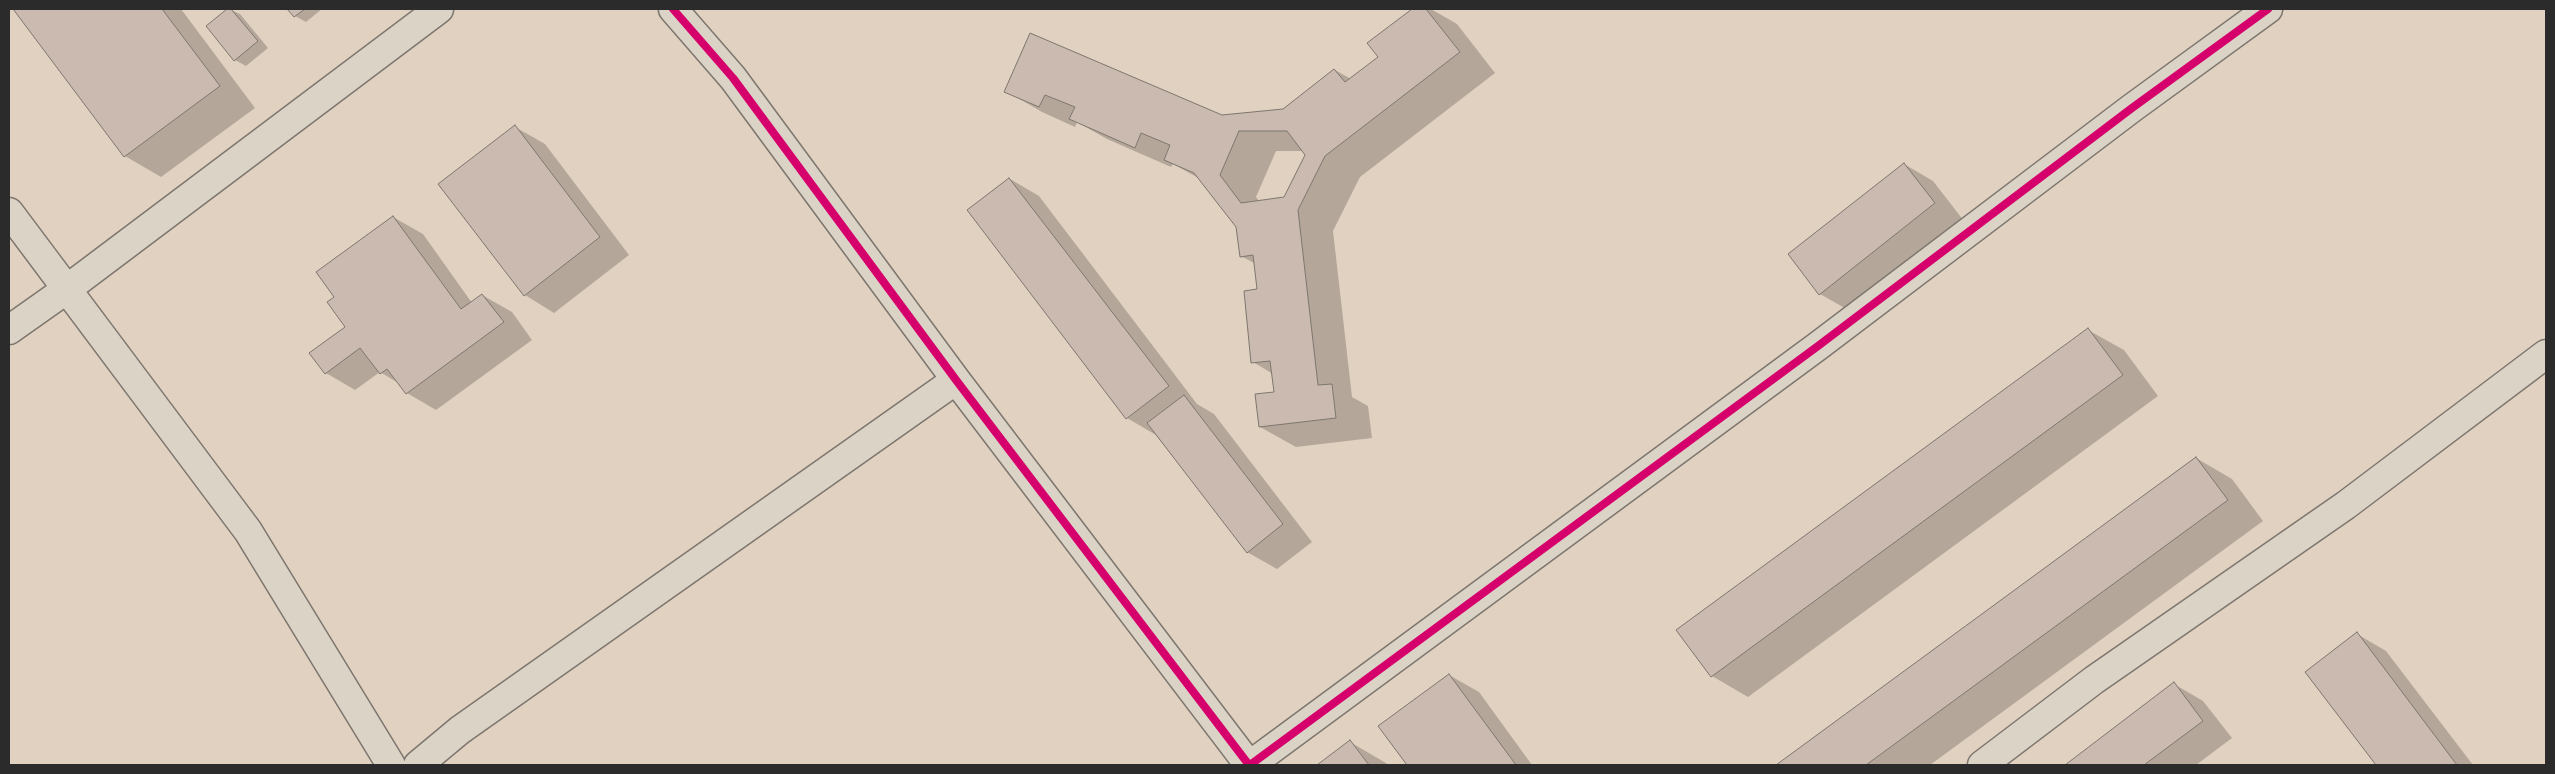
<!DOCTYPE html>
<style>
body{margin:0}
#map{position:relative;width:2555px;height:774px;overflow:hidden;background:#e1d1c0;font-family:Mali,sans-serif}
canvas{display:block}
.frame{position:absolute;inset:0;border:10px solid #2b2b2b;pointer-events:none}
</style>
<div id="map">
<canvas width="2555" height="774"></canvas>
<div class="frame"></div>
</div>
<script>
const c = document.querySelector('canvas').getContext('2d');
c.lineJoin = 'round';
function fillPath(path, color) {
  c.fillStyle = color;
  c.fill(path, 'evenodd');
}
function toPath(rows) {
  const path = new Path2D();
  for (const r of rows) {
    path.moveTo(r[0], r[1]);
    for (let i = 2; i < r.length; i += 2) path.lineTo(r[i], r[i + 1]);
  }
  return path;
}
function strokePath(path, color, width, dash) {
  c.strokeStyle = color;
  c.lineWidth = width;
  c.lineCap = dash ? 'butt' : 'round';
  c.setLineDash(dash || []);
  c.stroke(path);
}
fillPath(toPath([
 [15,9,181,9,255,108,161,177,125,156],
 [229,9,240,14,268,48,246,66,235,60,207,26],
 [289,9,322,9,306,22,295,16],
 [1414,9,1431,9,1457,24,1495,73,1360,177,1333,231,1352,397,1368,406,1372,438,1296,447,1260,427,1276,393,1273,374,1253,362,1259,290,1256,264,1241,256,1238,227,1202,180,1173,164,1171,167,1107,139,1077,122,1075,127,1042,112,1006,91,1030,35,1222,116,1283,110,1335,70,1351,79,1379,57,1369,44],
 [1276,151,1304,151,1307,155,1285,198,1260,202,1256,197],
 [515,127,545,144,629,255,554,313,525,295,440,184],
 [1904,164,1933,181,1964,221,1850,311,1820,294],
 [1010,179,1039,196,1197,404,1214,414,1312,542,1277,569,1247,552,1156,435,1127,418],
 [393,217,423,234,472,303,482,295,512,312,532,340,436,410,407,393,400,384,380,372,355,390,326,373,347,327,336,297],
 [2088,330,2124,350,2158,396,1748,697,1712,676],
 [2196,458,2232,479,2263,521,1930,765,1778,765],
 [2357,634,2386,651,2473,765,2377,765,2307,672],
 [1449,675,1479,692,1532,765,1409,765,1380,726],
 [2174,684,2203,701,2232,738,2196,765,2067,765],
 [1350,742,1386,763,1388,765,1319,765]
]), '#0003');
const building = toPath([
 [13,9,162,9,220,86,124,157,13,9],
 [227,9,231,9,258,41,234,61,206,26,227,9],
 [287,9,305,9,294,17,287,9],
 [1412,9,1426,9,1460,52,1325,156,1298,210,1318,385,1332,384,1336,418,1259,427,1255,394,1274,392,1270,361,1251,363,1244,291,1257,289,1253,255,1240,257,1236,227,1194,173,1164,160,1170,145,1141,133,1135,148,1069,119,1075,107,1045,95,1039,107,1004,92,1030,33,1222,115,1283,109,1334,69,1345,82,1378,57,1367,43,1412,9],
 [1239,131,1287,131,1305,155,1284,197,1241,203,1220,175,1239,131],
 [515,125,600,237,524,296,438,184,515,125],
 [1904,163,1935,203,1819,295,1788,254,1904,163],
 [1009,178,1169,386,1126,419,967,210,1009,178],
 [393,216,461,309,482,294,504,322,406,394,387,369,380,374,360,348,325,374,309,353,345,327,327,302,334,297,316,272,393,216],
 [2088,328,2123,375,1711,677,1676,630,2088,328],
 [1184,395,1283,524,1247,553,1147,423,1184,395],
 [2196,457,2228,500,1866,765,1776,765,2196,457],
 [2357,632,2457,765,2376,765,2305,672,2357,632],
 [1449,674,1516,765,1407,765,1378,726,1449,674],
 [2174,682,2203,721,2144,765,2065,765,2174,682],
 [1350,740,1369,765,1317,765,1350,740]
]);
fillPath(building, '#cabab0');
strokePath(building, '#7d766e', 1);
const minor = toPath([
 [673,9,733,78,956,380,1249,765],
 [9,212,248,531,391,765],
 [9,330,67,289,439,9],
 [418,765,460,730,956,380],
 [1250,765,1818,346,2132,108,2268,9],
 [1982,765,2094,680,2346,505,2546,354]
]);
strokePath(minor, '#7d766e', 31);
strokePath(minor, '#dcd3c7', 28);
strokePath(toPath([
 [673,9,733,78,956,380,1249,765],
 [1250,765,1818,346,2132,108,2268,9]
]), '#d6006c', 8);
</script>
